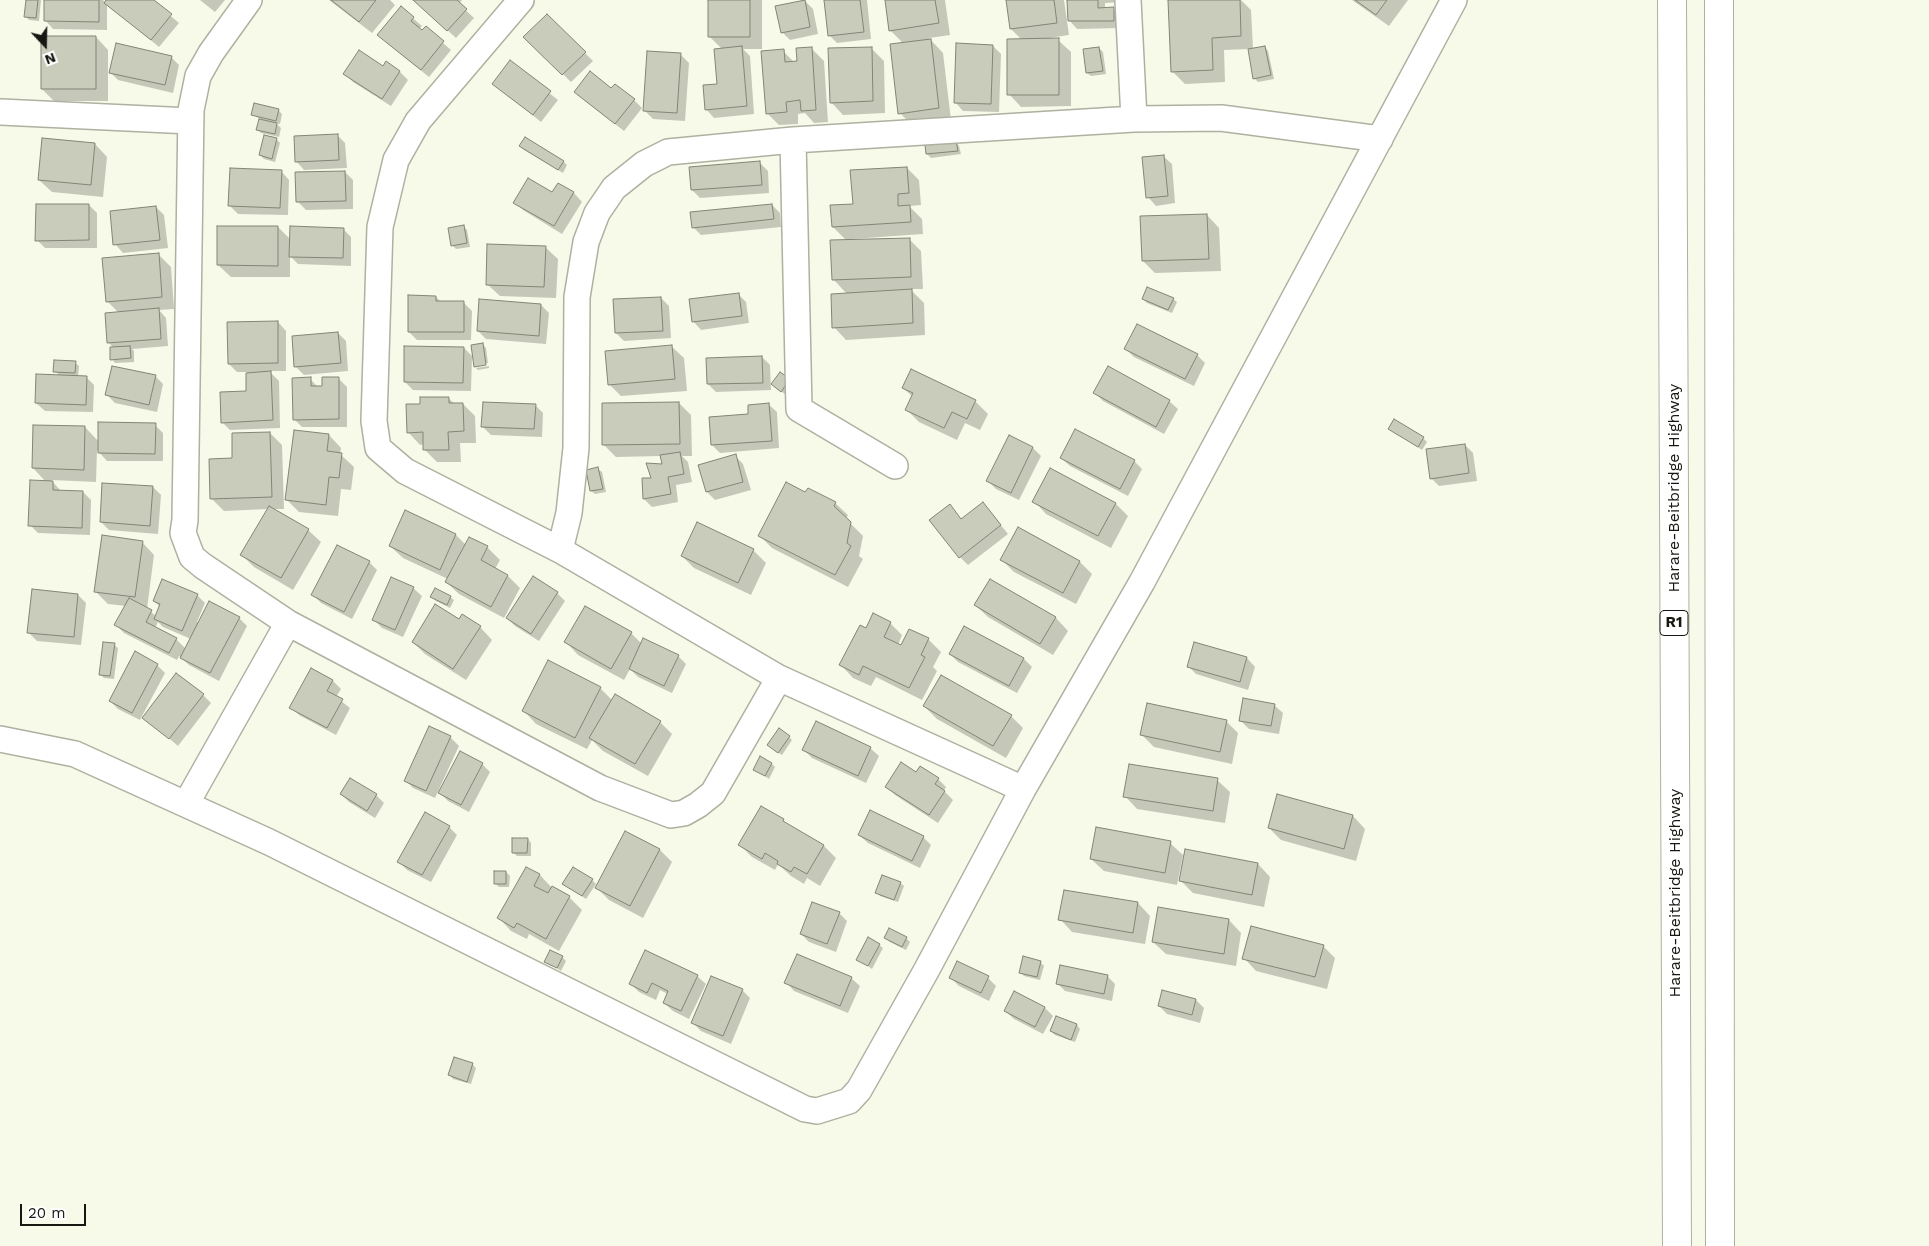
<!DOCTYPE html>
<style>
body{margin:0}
#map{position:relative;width:1929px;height:1246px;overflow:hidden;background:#f7fae8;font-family:"Work Sans",sans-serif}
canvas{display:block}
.north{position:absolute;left:20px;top:20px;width:50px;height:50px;-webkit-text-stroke:4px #fff;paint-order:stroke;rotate:159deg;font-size:14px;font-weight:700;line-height:20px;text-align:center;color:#171812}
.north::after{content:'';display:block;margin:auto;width:18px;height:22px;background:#171812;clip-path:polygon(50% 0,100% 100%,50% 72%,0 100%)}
.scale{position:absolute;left:20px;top:1204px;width:66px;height:22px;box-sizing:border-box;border:2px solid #171812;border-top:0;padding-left:6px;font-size:15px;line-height:18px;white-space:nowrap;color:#171812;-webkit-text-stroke:4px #fff;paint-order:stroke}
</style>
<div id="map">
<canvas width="1929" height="1246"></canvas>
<div class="north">N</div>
<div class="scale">20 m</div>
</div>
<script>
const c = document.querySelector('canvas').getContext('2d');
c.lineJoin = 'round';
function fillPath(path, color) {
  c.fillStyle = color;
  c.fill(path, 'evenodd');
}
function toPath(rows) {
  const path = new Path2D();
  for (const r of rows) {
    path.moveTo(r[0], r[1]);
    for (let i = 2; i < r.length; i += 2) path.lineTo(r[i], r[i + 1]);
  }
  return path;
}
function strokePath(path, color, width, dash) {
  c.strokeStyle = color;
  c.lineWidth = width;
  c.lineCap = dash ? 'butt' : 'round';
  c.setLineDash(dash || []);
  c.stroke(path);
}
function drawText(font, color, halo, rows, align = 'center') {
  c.font = font + ' "Work Sans",sans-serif';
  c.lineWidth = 4;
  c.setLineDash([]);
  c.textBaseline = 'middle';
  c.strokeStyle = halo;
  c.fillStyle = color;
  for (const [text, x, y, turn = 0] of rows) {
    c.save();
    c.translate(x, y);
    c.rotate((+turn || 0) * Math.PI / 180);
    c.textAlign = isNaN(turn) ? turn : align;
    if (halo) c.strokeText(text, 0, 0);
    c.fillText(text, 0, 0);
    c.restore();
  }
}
fillPath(toPath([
 [27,0,41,0,39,21,29,20,25,16],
 [46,0,103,0,105,2,107,0,152,0,179,23,159,47,107,4,107,30,53,29,45,20],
 [200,0,225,0,215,12],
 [329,0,390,0,395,5,372,33],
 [414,0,462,0,459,4,474,18,456,38],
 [709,0,762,0,762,49,743,49,750,56,754,114,714,118,706,109,718,85,722,49,709,36],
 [825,0,867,0,871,39,837,43,829,35],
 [886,0,945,0,950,35,929,38,943,53,951,120,912,125,900,113,904,44,890,30],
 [1008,0,1064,0,1069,35,1049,38,1049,40,1058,40,1071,52,1071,106,1021,107,1009,94,1022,40,1011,29],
 [1069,0,1121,0,1122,2,1105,3,1105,9,1113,9,1122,17,1121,28,1077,29,1069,20],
 [1169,0,1241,0,1251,10,1253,49,1265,47,1268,51,1274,79,1258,82,1254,78,1249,49,1224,50,1225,82,1185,84,1172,71],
 [1352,0,1408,0,1389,26],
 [805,1,813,9,818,34,790,40,782,32],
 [401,8,422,26,419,29,423,32,426,28,451,50,429,77,387,43],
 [547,15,593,61,571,82,525,37],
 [96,37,108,50,108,101,54,101,42,89],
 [993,46,1001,54,999,112,963,111,955,102],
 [811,48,824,61,828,122,814,123,805,113,798,114,798,124,779,125,767,113,783,51,795,63],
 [871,48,884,61,885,113,843,115,831,102],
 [1099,48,1103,52,1106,74,1091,76,1087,73],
 [680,54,689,63,685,121,653,119,645,111],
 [171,57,179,65,173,93,118,80,110,72],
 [510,62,558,100,541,122,494,84],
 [386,63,400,72,408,80,391,106,353,82,345,74,384,67],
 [611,90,634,100,642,108,624,131,584,100],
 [279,111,282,114,280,124,276,123,281,128,279,137,261,133,257,129,260,119,252,114],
 [337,135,345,143,347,168,304,170,296,161],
 [276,139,280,143,275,162,264,159,260,155],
 [525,139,564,162,567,165,563,173,524,150,520,146],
 [956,142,959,146,961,154,931,158,927,154],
 [95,144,107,157,103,197,52,192,39,180],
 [1163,156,1172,164,1175,203,1156,206,1148,197],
 [760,163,768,171,769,193,700,198,692,190,690,168],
 [907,168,919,180,921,205,909,206,922,219,923,234,852,239,852,241,909,239,921,251,923,289,910,289,924,303,925,335,846,340,834,327,847,294,833,279,847,241,833,227,854,205],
 [281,171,289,180,288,215,238,214,230,206],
 [345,172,353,180,353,209,306,210,298,202],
 [559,184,574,193,582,202,562,234,523,210,515,202,553,194],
 [89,205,97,213,97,248,45,248,37,240],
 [772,205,780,213,781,227,701,235,693,227],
 [156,207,164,215,168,248,123,253,115,244],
 [1207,215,1219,228,1221,271,1155,273,1143,261],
 [463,226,467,230,470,247,456,249,452,245],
 [278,227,291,240,343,229,351,237,351,266,298,264,290,256,290,277,231,277,218,265],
 [545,247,558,259,556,298,500,296,487,284],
 [158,254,171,267,174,309,159,310,166,318,168,346,132,349,134,351,134,362,115,363,112,359,114,348,108,342,119,313,107,301],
 [738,294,746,302,749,323,701,330,693,321],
 [436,297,441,302,464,303,472,311,471,340,417,340,409,332],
 [661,298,669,306,671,338,624,341,616,333],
 [1143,299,1173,299,1177,302,1172,313,1147,303],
 [541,305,549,313,546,344,486,339,478,331],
 [278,322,286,331,286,371,269,371,279,381,280,428,230,430,222,422,248,392,247,372,237,372,229,364],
 [338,333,346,341,348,371,304,375,296,367,293,337],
 [483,345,486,348,488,363,476,365,476,367,475,366],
 [671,346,684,358,687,391,621,396,609,384],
 [464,348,472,356,471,391,413,390,405,382],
 [1126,349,1197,355,1205,363,1194,386,1134,357],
 [762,357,770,365,771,390,716,392,708,384],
 [75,363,79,366,78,377,86,377,94,385,93,412,45,411,36,403,60,376,55,371],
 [489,366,489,368,478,370,476,368],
 [1108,368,1169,401,1178,409,1164,434,1103,401,1095,393],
 [911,371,975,401,988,414,980,430,965,423,957,440,919,422,907,410,913,397,903,388],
 [155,376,163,384,157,412,115,403,107,395],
 [338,378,347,387,347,427,302,427,294,419,310,379,318,387,323,387],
 [789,380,793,384,785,394,776,388],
 [448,398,455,404,463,404,475,416,476,443,460,443,461,462,437,462,425,450,424,444,420,445,408,432,422,405],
 [679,403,691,415,692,456,682,456,688,462,692,482,676,485,678,502,652,507,644,499,643,479,653,479,664,465,661,456,616,457,604,445],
 [768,404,777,412,779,448,720,453,712,445,750,415],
 [535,405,543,413,542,437,491,435,483,427],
 [155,425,163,433,163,461,107,461,97,450,96,482,51,480,61,491,83,492,91,500,90,535,38,533,30,525,46,482,33,468,85,427,99,442],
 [1390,429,1423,438,1427,442,1422,450],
 [270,433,282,445,284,509,273,509,308,530,321,542,293,590,254,567,242,555,268,509,224,511,211,498,234,460],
 [329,435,341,448,340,454,354,467,351,490,341,489,338,516,299,512,286,499],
 [1010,437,1033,448,1041,456,1019,500,996,489,988,481],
 [1465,445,1473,453,1477,481,1439,486,1431,478],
 [735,456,743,464,751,490,715,500,707,492],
 [1061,458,1134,461,1142,469,1128,496,1070,466],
 [598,469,602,472,606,492,595,494,591,491],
 [1051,470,1116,504,1128,516,1111,548,1046,514,1034,501],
 [153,487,161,495,158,534,109,530,101,522],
 [806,494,835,503,848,515,846,519,863,536,859,556,863,559,848,587,772,548,760,536],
 [983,503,1008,534,968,565,960,557,949,505,962,520],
 [1018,529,1080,562,1092,574,1076,604,1014,572,1002,560],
 [456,535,466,545,470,538,487,547,500,560,495,569,508,576,520,588,504,618,459,594,446,582,448,579,403,558,390,546],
 [142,542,154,555,147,609,156,616,160,607,154,601,197,595,205,603,197,622,239,618,247,626,219,681,189,665,179,656,177,660,124,633,116,625,126,606,108,604,95,591],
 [158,622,163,627,191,639,186,649,176,639,155,628],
 [753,550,766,563,751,595,694,568,682,556],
 [369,562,377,570,352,619,321,603,313,595],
 [990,580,1056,618,1068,631,1053,655,988,617,975,605],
 [413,588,422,596,403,637,382,628,374,620],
 [557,593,565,601,539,641,515,626,507,618],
 [78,595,86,603,81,645,37,641,29,633],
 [432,597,450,597,454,600,450,608,436,601],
 [459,621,480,627,492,640,466,680,425,654,413,642],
 [890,623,902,635,898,645,901,647,910,630,928,639,941,652,933,667,937,671,922,700,876,677,871,686,853,678,841,665,866,629],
 [631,633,642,644,678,656,686,664,672,693,638,677,630,669,624,680,578,655,566,642],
 [114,645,118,648,114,679,104,678,100,674],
 [950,654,1024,659,1032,667,1017,693,958,662],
 [1247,658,1255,667,1248,690,1196,674,1188,666],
 [157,665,165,673,140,720,118,709,110,701],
 [333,681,341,689,336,697,350,708,336,735,299,715,291,707],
 [600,688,613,701,660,722,672,734,648,776,603,751,592,740,587,749,536,724,524,711],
 [203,695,211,703,178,746,144,717],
 [1274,705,1283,713,1279,734,1249,729,1241,721],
 [924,706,1011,716,1023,728,1006,758,937,719],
 [1226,721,1238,733,1232,764,1154,747,1142,735],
 [817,723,870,748,879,756,866,783,812,758,804,750],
 [429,728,451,738,459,746,435,798,413,788,405,780],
 [789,737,792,740,782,755,772,749],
 [482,764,490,772,469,812,448,801,440,793],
 [772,764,775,767,769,779,754,769],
 [916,773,938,779,946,787,944,791,953,800,938,823,895,795,887,787],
 [1217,780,1230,792,1225,823,1137,809,1125,796],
 [341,794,376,795,384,803,375,818,349,802],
 [1278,796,1353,816,1365,829,1356,861,1281,840,1269,828],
 [783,820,789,826,824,846,836,858,820,886,807,878,804,884,791,876,778,864,775,870,752,857,740,845],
 [449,827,457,835,431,882,407,870,399,862],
 [626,832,660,850,672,862,643,918,609,900,597,888],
 [859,835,923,837,931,845,920,868,868,843],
 [528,839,531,843,531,856,517,856,513,852],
 [1170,843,1183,855,1177,885,1104,871,1091,859],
 [1258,864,1270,877,1264,907,1193,893,1180,880],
 [527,868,540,875,552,888,569,897,582,910,559,951,529,934,527,939,511,931,499,918],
 [506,872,510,876,509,887,499,887,495,883],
 [592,880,596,884,586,899,564,884],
 [900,883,904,886,898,902,880,896,877,892],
 [1138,903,1150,916,1145,944,1072,932,1060,919],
 [839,913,847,921,836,952,809,942,801,934],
 [1229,920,1241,933,1236,966,1166,954,1153,942],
 [886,938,906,938,910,942,906,950,890,942],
 [879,945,883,948,872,969,858,959],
 [1323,946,1335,958,1327,989,1256,971,1244,958],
 [562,957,566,961,561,971,546,961],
 [1040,962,1044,966,1040,980,1024,976,1020,972],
 [697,976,706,984,689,1019,673,1011,664,1003,668,994,660,990,656,1000,639,992,631,984],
 [1107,976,1115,984,1112,1001,1065,991,1057,983],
 [851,978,860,986,848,1013,794,991,786,982],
 [951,978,988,978,996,986,989,1001,959,986],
 [742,990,750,998,731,1044,701,1031,693,1023],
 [1163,992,1196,1000,1204,1008,1200,1023,1167,1014,1159,1006],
 [1014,993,1045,1008,1053,1016,1043,1034,1014,1019,1005,1011],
 [1057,1018,1077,1025,1080,1029,1075,1042,1055,1035,1051,1031],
 [472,1064,476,1068,471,1084,453,1079,450,1075]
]), '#0003');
const building = toPath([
 [26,0,38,0,36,18,24,17,26,0],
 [44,0,99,0,99,22,44,21,44,0],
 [106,0,154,0,172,14,151,40,104,3,106,0],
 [331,0,376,0,359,22,331,0],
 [413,0,457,0,467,9,447,31,413,0],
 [708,0,750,0,750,37,708,37,708,0],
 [805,0,810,27,781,33,775,6,805,0],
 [824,0,860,0,864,32,828,36,824,0],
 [885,0,935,0,939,23,889,31,885,0],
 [1006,0,1054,0,1057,23,1010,29,1006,0],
 [1067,0,1098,0,1098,8,1114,7,1114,21,1068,21,1067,0],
 [1168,0,1240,0,1241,36,1212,38,1213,70,1171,72,1168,0],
 [1355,0,1387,0,1376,15,1355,0],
 [401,6,414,17,411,21,422,30,426,26,444,41,421,70,377,35,401,6],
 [547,14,586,52,562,75,523,37,547,14],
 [41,36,96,36,96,89,41,89,41,36],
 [1059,38,1059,95,1007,95,1007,39,1059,38],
 [931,39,939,108,898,114,890,44,931,39],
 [116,43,172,56,165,85,109,73,116,43],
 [956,43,993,45,991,104,954,103,956,43],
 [742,46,747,106,705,110,703,85,717,84,714,49,742,46],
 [1265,46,1271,75,1253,79,1248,49,1265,46],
 [812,47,816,110,801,111,800,100,786,102,787,112,766,114,761,51,784,49,785,62,797,61,796,48,812,47],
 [872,47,873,101,830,103,828,48,872,47],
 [1099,47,1103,71,1086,73,1083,49,1099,47],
 [359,50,383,66,386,61,400,71,382,99,343,74,359,50],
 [647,51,681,53,677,113,643,111,647,51],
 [510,60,551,91,533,115,492,84,510,60],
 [590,71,611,88,615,84,635,99,615,124,574,92,590,71],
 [254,103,279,109,276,121,251,115,254,103],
 [259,119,277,123,275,134,256,130,259,119],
 [338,134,339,160,295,162,294,136,338,134],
 [264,135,277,138,272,159,259,155,264,135],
 [525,137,564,161,558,170,519,146,525,137],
 [42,138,95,143,91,185,38,180,42,138],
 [956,141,958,151,926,154,925,145,956,141],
 [1164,155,1168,196,1146,198,1142,157,1164,155],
 [760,161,762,185,691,190,689,167,760,161],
 [907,167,909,193,898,194,898,206,910,205,911,222,832,227,830,205,853,204,850,170,907,167],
 [230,168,282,170,280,208,228,206,230,168],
 [345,171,346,201,296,202,295,172,345,171],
 [528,178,552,192,558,183,574,192,554,226,513,203,528,178],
 [36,204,89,204,89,240,35,241,36,204],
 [772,204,774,219,692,228,690,212,772,204],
 [156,206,160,240,113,245,110,211,156,206],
 [1207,214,1209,259,1142,261,1140,216,1207,214],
 [464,225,467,243,451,246,448,228,464,225],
 [217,226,278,226,278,266,217,265,217,226],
 [290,226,344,228,343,258,289,257,290,226],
 [910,238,911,277,832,280,830,240,910,238],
 [487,244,546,246,544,287,486,285,487,244],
 [159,253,162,297,106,302,102,258,159,253],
 [1147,287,1174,298,1168,310,1142,299,1147,287],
 [912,289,913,323,832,328,831,294,912,289],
 [739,293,742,316,692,322,689,299,739,293],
 [408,295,436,296,436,301,464,301,464,332,408,332,408,295],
 [661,297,663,331,615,333,613,299,661,297],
 [479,299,541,304,539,336,477,331,479,299],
 [159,308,161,339,107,343,105,313,159,308],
 [278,321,278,363,228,364,227,322,278,321],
 [1137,324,1198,354,1185,379,1124,349,1137,324],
 [338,332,341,363,294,367,292,336,338,332],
 [483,343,486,365,474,367,471,345,483,343],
 [672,345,675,379,608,385,605,351,672,345],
 [130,346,131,358,110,360,110,347,130,346],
 [404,346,464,347,463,383,404,382,404,346],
 [762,356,763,383,707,384,706,358,762,356],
 [54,360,76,361,75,373,53,372,54,360],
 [112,366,156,375,149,405,105,395,112,366],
 [1108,366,1170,400,1156,427,1093,393,1108,366],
 [911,369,976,400,967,419,952,412,944,428,905,410,913,393,902,388,911,369],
 [271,371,273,420,221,423,220,392,246,391,246,373,271,371],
 [780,372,790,379,781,392,771,384,780,372],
 [36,374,87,376,86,405,35,403,36,374],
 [311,377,311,386,322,386,322,377,339,377,339,419,293,420,292,378,311,377],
 [420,397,449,397,449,403,463,403,464,431,448,432,449,450,423,450,423,432,407,433,406,404,420,404,420,397],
 [483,402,536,404,534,429,481,427,483,402],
 [679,402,680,444,602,445,602,403,679,402],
 [769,403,772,441,711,445,709,417,748,414,748,405,769,403],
 [1394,419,1424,437,1418,447,1388,429,1394,419],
 [98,422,156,423,155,454,98,453,98,422],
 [33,425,85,426,84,470,32,468,33,425],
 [1075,429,1135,460,1120,489,1060,458,1075,429],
 [294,430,329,434,327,451,342,453,339,478,329,477,326,505,285,500,294,430],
 [270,432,272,497,210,499,209,459,232,458,232,433,270,432],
 [1009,435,1033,447,1011,493,986,481,1009,435],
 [1465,444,1469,473,1430,479,1426,449,1465,444],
 [680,452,684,474,668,477,671,494,643,499,642,478,651,478,646,463,662,464,660,455,680,452],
 [736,454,743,482,706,492,698,465,736,454],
 [598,467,603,489,590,491,586,470,598,467],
 [1050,468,1116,503,1098,536,1032,502,1050,468],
 [30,480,53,481,53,490,83,491,82,528,28,526,30,480],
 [786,482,805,492,808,488,836,502,834,506,851,522,847,543,851,546,835,575,758,536,786,482],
 [102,483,153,486,150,526,100,522,102,483],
 [983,502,1001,525,959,558,929,520,950,504,961,519,983,502],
 [269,506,309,529,281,578,240,555,269,506],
 [405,510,456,534,440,570,389,546,405,510],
 [697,522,754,549,738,583,681,556,697,522],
 [1018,527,1080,561,1063,593,1000,560,1018,527],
 [102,535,143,541,135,597,94,592,102,535],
 [469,537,488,546,481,560,508,575,491,607,445,582,469,537],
 [337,545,370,561,344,612,311,595,337,545],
 [533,576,558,592,531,634,506,618,533,576],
 [391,577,414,587,395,630,372,620,391,577],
 [162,579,198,594,182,631,154,619,160,604,153,601,162,579],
 [990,579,1056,617,1040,644,974,605,990,579],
 [435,588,451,596,447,605,430,597,435,588],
 [32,589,78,594,74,637,27,633,32,589],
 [129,598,152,610,146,622,177,638,169,653,114,625,129,598],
 [209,601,240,617,210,673,180,658,209,601],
 [435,604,459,619,462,614,481,626,453,669,412,642,435,604],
 [585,606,632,632,611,669,564,642,585,606],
 [873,613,891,622,884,637,901,645,909,629,929,638,921,655,925,657,909,688,863,666,859,675,839,665,860,625,866,628,873,613],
 [964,626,1024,658,1009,686,949,654,964,626],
 [643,638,679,655,664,686,629,669,643,638],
 [103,642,115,643,110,676,99,675,103,642],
 [1194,642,1247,657,1240,682,1187,667,1194,642],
 [135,651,158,664,132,713,109,701,135,651],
 [548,660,601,687,575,738,522,711,548,660],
 [311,668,333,680,327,691,343,699,327,728,289,708,311,668],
 [176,673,204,694,169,739,142,718,176,673],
 [941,675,1012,715,993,746,923,706,941,675],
 [615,694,661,721,635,764,589,738,615,694],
 [1243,698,1275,704,1271,726,1239,721,1243,698],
 [1147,703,1227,720,1220,752,1140,735,1147,703],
 [816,721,871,747,858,776,802,750,816,721],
 [429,726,451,736,426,791,404,781,429,726],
 [779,728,790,736,778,753,767,745,779,728],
 [460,751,483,763,461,805,438,793,460,751],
 [760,756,772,763,765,776,753,770,760,756],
 [901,762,916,772,920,766,939,778,935,784,945,791,929,815,885,787,901,762],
 [1129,764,1218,778,1213,811,1123,797,1129,764],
 [350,778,377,794,367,811,340,794,350,778],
 [1277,794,1353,815,1344,849,1268,828,1277,794],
 [761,806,784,819,783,821,824,845,807,874,794,867,791,872,777,864,778,861,765,853,762,859,738,845,761,806],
 [870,810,924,836,912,861,858,835,870,810],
 [425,812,450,826,422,875,397,862,425,812],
 [1096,827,1171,841,1165,873,1090,859,1096,827],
 [625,831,660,849,630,906,595,888,625,831],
 [512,838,528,838,527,853,512,853,512,838],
 [1185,849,1258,863,1252,895,1179,881,1185,849],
 [526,867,540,874,534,886,548,893,552,886,570,896,546,939,517,923,514,928,497,918,526,867],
 [573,867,593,879,582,896,562,884,573,867],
 [494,871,506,871,506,884,494,884,494,871],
 [882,875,901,882,894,900,875,893,882,875],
 [1064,890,1138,902,1133,933,1058,920,1064,890],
 [812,902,840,912,827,944,800,934,812,902],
 [1158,907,1229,919,1224,954,1152,942,1158,907],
 [1251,926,1324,945,1315,977,1242,959,1251,926],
 [889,928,907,937,902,947,884,938,889,928],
 [868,937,880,944,868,966,856,960,868,937],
 [550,950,563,956,557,968,544,962,550,950],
 [645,950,698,975,681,1011,663,1003,668,991,652,983,647,993,629,984,645,950],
 [797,954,852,977,840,1006,784,983,797,954],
 [1023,956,1041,961,1037,977,1019,973,1023,956],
 [957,961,989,976,981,993,949,978,957,961],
 [1060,965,1108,975,1104,994,1056,984,1060,965],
 [711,976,743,989,723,1036,691,1023,711,976],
 [1162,990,1196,999,1192,1015,1158,1006,1162,990],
 [1014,991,1045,1007,1035,1027,1004,1011,1014,991],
 [1056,1016,1077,1024,1071,1040,1050,1031,1056,1016],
 [454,1057,473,1063,467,1082,448,1075,454,1057]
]);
fillPath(building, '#c9ccba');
strokePath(building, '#828574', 1);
const minor = toPath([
 [249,0,211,53,198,76,191,110,185,520,183,533,192,557,203,566,288,623,600,788,671,815,684,813,698,805,713,793,779,678],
 [521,0,418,121,396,160,380,227,374,421,378,448,405,471,560,550,779,678,1023,789],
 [1128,0,1134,119],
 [1,112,190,121],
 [793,140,799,409,895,466],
 [560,550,569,513,576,448,577,297,586,242,597,213,614,188,644,164,668,152,793,140,1134,119,1221,118,1380,139],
 [0,739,75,754,269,842,805,1109,817,1111,849,1101,859,1090,926,971,1023,789,1142,582,1454,0],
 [186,804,288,623]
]);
const trunk = toPath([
 [1672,0,1677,1246],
 [1719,0,1720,1246]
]);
strokePath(minor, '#aeb1a0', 28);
strokePath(trunk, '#aeb1a0', 30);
strokePath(minor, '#fff', 25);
strokePath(trunk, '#fff', 28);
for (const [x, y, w] of [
 [1674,623,28]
]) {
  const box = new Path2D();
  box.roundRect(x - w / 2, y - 12.5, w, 25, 4);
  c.fillStyle = '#fff';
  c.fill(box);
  strokePath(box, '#171812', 1);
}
drawText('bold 15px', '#171812', null, [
 ["R1",1674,623]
]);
drawText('16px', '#171812', '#fff', [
 ["Harare-Beitbridge Highway",1674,488,-90],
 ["Harare-Beitbridge Highway",1675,893,-90]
]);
</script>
